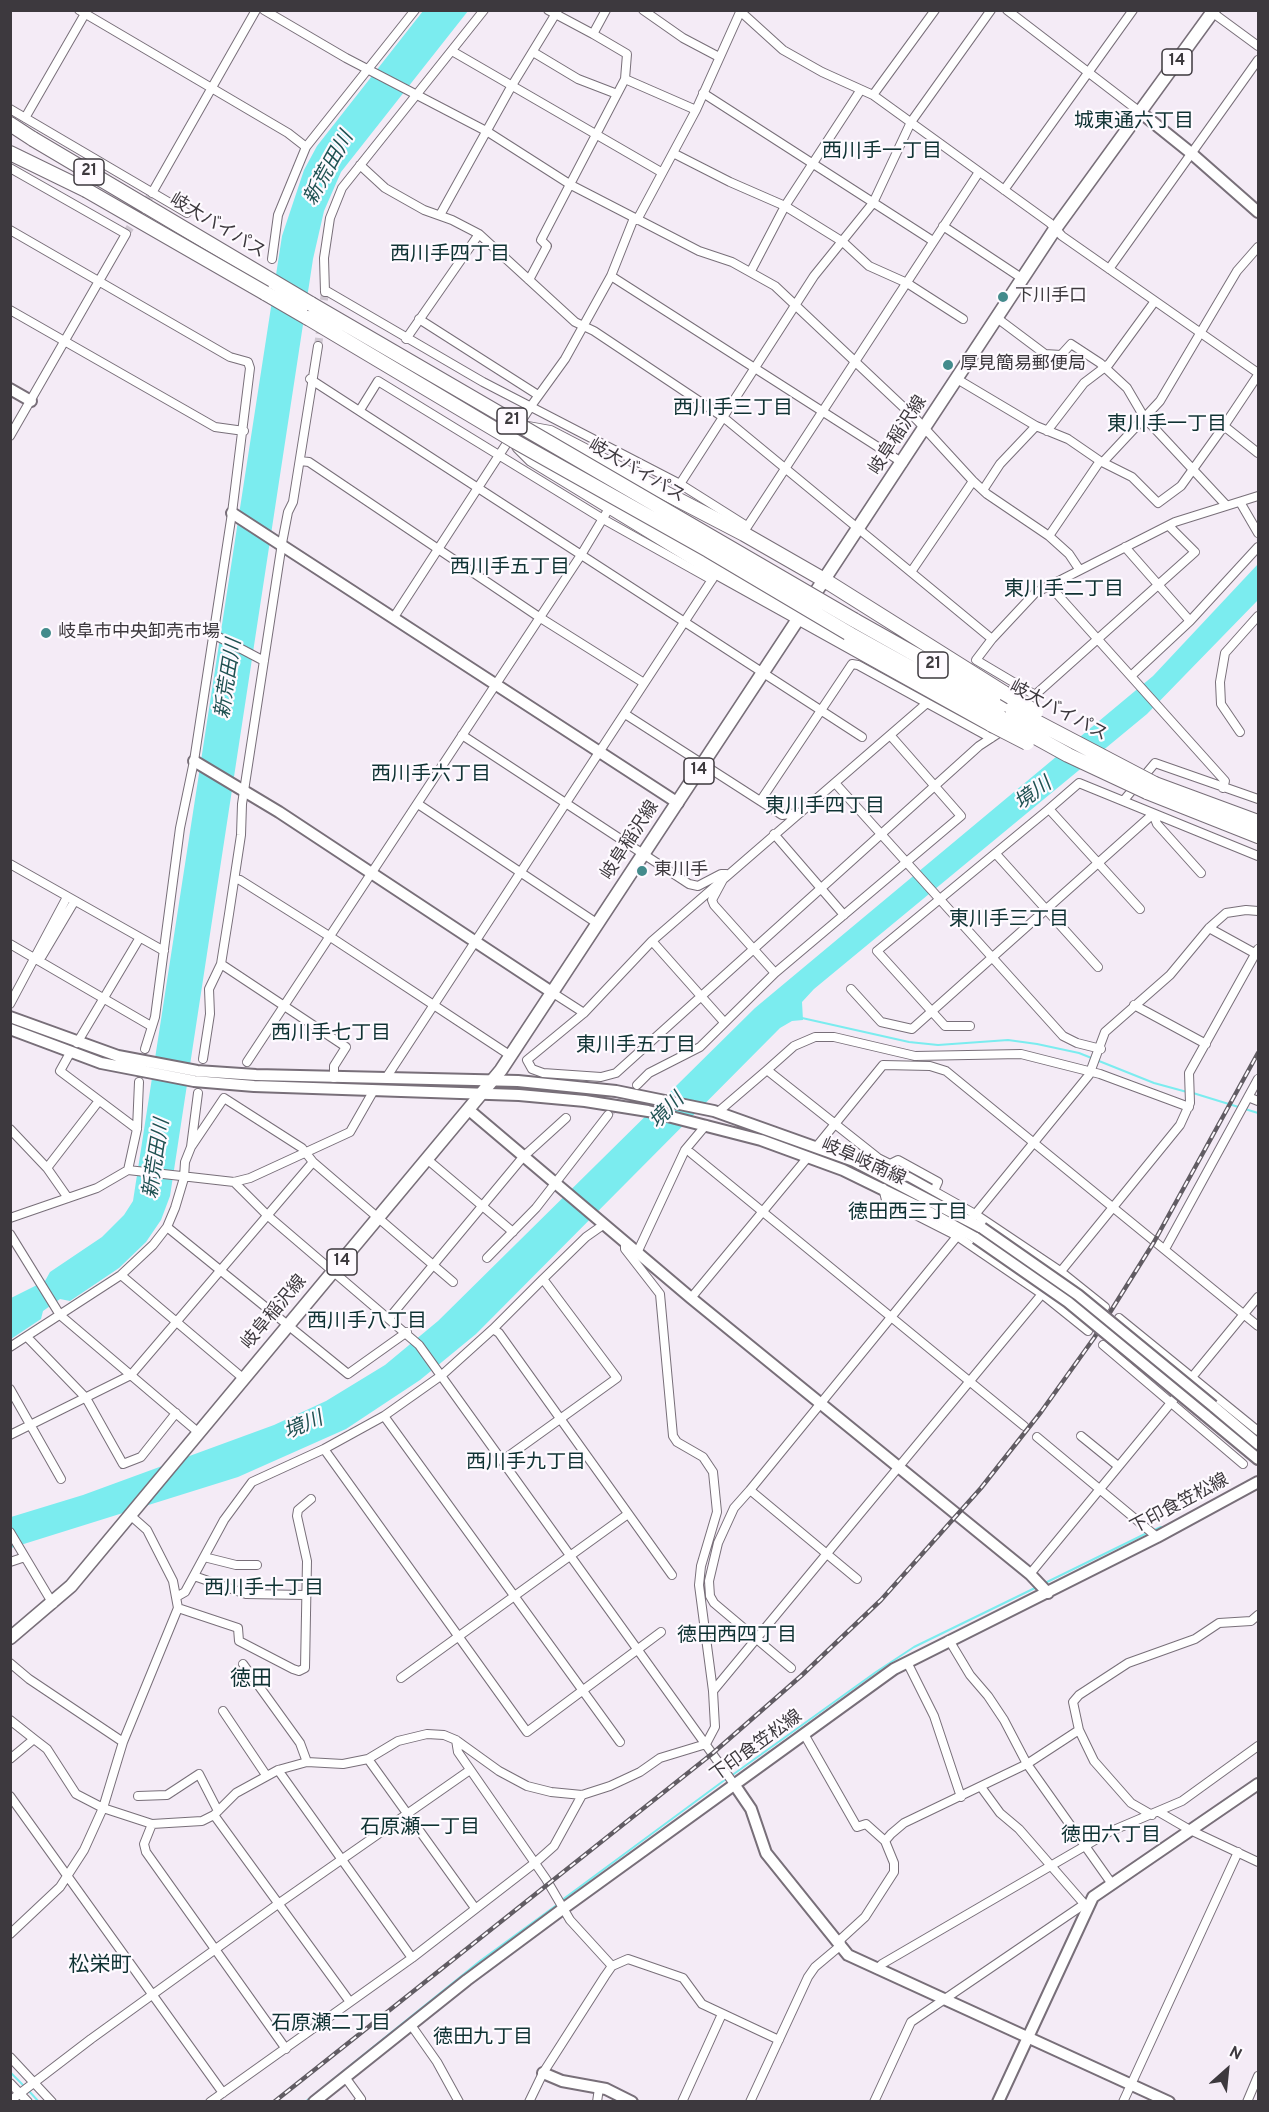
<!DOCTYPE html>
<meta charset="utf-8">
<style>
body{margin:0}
#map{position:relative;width:1269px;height:2112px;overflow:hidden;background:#f4ebf6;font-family:Overpass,sans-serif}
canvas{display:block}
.frame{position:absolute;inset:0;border:12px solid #3d393e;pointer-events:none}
.north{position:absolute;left:1197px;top:2040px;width:60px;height:60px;-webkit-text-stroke:4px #fefaff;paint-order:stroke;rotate:27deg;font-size:16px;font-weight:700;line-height:24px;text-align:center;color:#3d393e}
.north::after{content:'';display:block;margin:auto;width:21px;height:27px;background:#3d393e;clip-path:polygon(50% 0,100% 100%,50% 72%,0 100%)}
</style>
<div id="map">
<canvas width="1269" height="2112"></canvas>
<div class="frame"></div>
<div class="north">N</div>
</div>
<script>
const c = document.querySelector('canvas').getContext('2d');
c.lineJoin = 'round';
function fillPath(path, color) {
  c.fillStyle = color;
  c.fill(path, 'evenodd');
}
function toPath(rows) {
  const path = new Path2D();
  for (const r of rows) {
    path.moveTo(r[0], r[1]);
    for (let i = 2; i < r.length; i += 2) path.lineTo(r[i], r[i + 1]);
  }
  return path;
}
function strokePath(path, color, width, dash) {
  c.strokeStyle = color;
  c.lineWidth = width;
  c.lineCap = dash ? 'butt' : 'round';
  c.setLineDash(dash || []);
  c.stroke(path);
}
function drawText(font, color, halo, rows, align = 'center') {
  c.font = font + ' Overpass,"Noto Sans JP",sans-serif';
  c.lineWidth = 4.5;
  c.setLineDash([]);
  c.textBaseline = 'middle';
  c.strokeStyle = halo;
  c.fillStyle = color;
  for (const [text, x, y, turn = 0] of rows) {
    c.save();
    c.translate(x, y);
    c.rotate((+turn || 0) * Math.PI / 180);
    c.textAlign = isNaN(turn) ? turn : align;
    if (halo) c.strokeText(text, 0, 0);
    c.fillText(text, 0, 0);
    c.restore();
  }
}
fillPath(toPath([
 [423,11,468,11,341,172,324,211,313,259,170,1196,161,1220,146,1242,119,1268,70,1301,60,1299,43,1311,41,1319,11,1339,11,1298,45,1281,50,1272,102,1237,124,1215,133,1201,282,236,304,170,317,146],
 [1258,564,1258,600,1147,714,814,989,802,1002,803,1020,792,1021,780,1028,476,1334,420,1380,346,1429,238,1477,11,1548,11,1517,83,1495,274,1425,326,1401,385,1365,438,1321,755,1008,1153,676]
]), '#7becef');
strokePath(toPath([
 [802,1018,909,1042,938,1045,1008,1040,1037,1044,1079,1053,1154,1083,1187,1092],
 [1193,1093,1258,1113],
 [1152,1531,1161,1527],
 [1045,1583,1147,1533],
 [731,1776,876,1672,914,1647,1037,1587],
 [562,1900,726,1779],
 [10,2072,24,2086],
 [28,2090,39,2102],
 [305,2102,480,1961,558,1904]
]), '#7becef', 2);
strokePath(toPath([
 [126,234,152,193],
 [322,312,325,293],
 [318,346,321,324],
 [608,1115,631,1090]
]), '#cfc7d1', 8, [8, 4]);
const street = toPath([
 [79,10,288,133,306,147],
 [264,10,346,58,488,132,571,185,699,251,732,262,775,286,917,420,973,481,987,494,1049,536,1069,554,1079,569],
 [548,10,593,34,606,10],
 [643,10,683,38,719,57],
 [1007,10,1140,112],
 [1209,10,1258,46],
 [740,11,783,50,822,72,873,95,1050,223,1062,236,1155,301],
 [452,51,661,172],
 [533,52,578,79,617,94],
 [625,79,696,110],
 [703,93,933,241],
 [873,95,935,10],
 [10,109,187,213],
 [25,118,86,12],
 [673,153,730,182,785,206,843,242,869,266,907,283,963,319],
 [360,165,385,188,424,210,452,220,479,234,575,322,594,331,723,417,992,639],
 [10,168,126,234,10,436],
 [1004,190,1133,10],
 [152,193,256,10],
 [440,215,511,87,558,10],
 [637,220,696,110,741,10],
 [943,226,1023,279],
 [10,230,230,357,248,362,250,368,232,513,194,761,180,828,155,1017,145,1049],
 [272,259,278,215,306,147,415,10],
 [1109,269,1258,60],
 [751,271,785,206,860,91],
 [611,276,903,463],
 [529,280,547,246,541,240,625,79,627,54,593,34],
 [325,290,483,382,680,484,745,525],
 [325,292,324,258,330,218,342,188,484,10],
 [10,310,215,427,244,431],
 [997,318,1045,354,1061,355,1071,344,1100,363,1127,388,1144,417,1226,505],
 [419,319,538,395],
 [406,339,479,234],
 [1258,375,1224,426,1258,453],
 [310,379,862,737],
 [957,379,1036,426,1068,439,1100,461,1132,477,1158,503,1181,486,1224,426],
 [360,410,378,381,603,519,712,580],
 [1047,431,1084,383,1109,364,1155,301,1258,373],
 [300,461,309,462,539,617,644,683],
 [1103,462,1160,401,1237,271,1258,247],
 [680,484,814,276,873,203,911,122,991,10],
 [983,490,1000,464,1036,426],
 [1240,502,1258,533],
 [745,530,979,172],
 [1049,536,1100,461],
 [1125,547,1190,621,1258,547],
 [911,572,973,481],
 [1049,585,1225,781,1223,788],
 [394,617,531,406,565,359,611,276,634,218],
 [213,634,264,661],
 [1131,676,1190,621],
 [1035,695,976,660,992,639,1035,593,1175,522,1258,496],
 [1028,709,1034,704,1035,695,1195,552,1169,526],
 [625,714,782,815,797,813],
 [1240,732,1221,704,1220,682,1225,653,1258,616],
 [462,735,689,884,698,886,721,874,726,874,712,900,714,905,775,973],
 [991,738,927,703,652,941,584,1013,527,1060,532,1069,543,1073,601,1077,616,1073,979,746,1005,729],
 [835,783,1063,1036,1077,1043,1101,1049],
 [761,800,852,664,858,665,927,703],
 [1124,800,1155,763,1258,799],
 [418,804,598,924],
 [774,834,844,915],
 [996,854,1098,967],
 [10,864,164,951],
 [235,879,240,880,329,936,511,1056],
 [1140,909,1049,809,1079,783,1258,856],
 [1209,928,1258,955],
 [652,941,724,1022],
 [10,944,151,1026],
 [36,959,42,956,74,902],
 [221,964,346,1047,334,1066,334,1078],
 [851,989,881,1022,912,1029,1153,814,1157,824,1201,873],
 [553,993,584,1013],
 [10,1004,67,897],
 [1134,1005,1206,1044],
 [970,1026,945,1026,877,951,1049,809],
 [77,1043,139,939],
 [70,1053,60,1071,137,1129],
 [203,1059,210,1014,209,989,221,964,229,914,241,835,242,804,282,543,288,512,293,502,318,346],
 [247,1062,581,555,608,510],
 [767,1070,794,1046,815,1037,834,1037,915,1056,1021,1054,1100,1074,1189,1107],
 [386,1078,717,572],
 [637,1085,649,1073,700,1047,775,973,961,816,890,735],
 [1248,1097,1258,1101],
 [718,1112,767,1070,878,1158,890,1164,898,1160,938,1182,934,1191],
 [10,1129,47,1168,68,1198],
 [817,1146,883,1065,930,1066,946,1071,1258,1326],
 [191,1147,198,1093],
 [691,1153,1024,1426],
 [428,1160,513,1232],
 [47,1168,98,1102],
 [874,1169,909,1177,975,1214,1060,1271,1105,1307],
 [128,1170,234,1182,250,1178,350,1132,374,1090],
 [234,1182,267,1215,419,1345,734,1784],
 [973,1217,1089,1075,1105,1032,1170,975,1209,928,1226,913,1246,910,1258,911],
 [10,1218,97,1188,128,1170,137,1129,139,1082],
 [167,1227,348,1374,407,1332],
 [10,1234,60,1315,199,1433],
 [625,1243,625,1249,660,1294,673,1436,677,1442,703,1457,713,1472,717,1512,701,1566,699,1585,713,1691],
 [1165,1249,1258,1079],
 [637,1253,685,1150,706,1125],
 [487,1258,536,1208,608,1115],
 [121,1275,244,1379],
 [543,1279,586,1237,603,1225],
 [1053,1281,1180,1125,1190,1103,1189,1073,1258,949],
 [1043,1292,1042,1294,1088,1331],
 [691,1298,808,1157],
 [390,1317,523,1157,566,1118],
 [1119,1318,1258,1431],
 [493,1329,543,1279,617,1378,503,1460],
 [27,1337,86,1398,123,1464,141,1457,176,1413],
 [1103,1345,1243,1464],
 [10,1347,121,1275,153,1245,167,1227,175,1208,184,1178,185,1162,191,1147,224,1098,302,1148,313,1162,453,1282],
 [10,1389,61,1479],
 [384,1416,620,1742],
 [10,1435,131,1375,313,1162],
 [1081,1436,1118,1466],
 [1037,1437,1157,1537],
 [324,1449,527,1732,661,1632],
 [750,1490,734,1508,718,1543,709,1581,710,1596,714,1603,791,1668],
 [10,1532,53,1604],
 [204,1557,236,1565,257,1565],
 [10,1562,25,1557],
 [1030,1574,1258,1297],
 [194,1576,246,1594,306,1595],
 [857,1579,750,1490,959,1234],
 [178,1596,185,1592,224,1520,252,1482,324,1449,384,1416,442,1375,493,1329,499,1333,672,1575],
 [178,1608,238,1628,239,1641,293,1669,299,1671,305,1668,307,1561,297,1516,298,1510,311,1499],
 [949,1640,970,1675,988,1696,1004,1720,1027,1764,1112,1884],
 [907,1662,934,1716,961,1797],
 [10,1663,29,1679,123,1742],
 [243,1664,300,1743,307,1762],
 [401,1678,628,1514],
 [223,1711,266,1775],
 [10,1720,34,1739,10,1759],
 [804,1734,857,1827,866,1824,885,1841],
 [34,1739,47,1749,76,1794,103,1808,152,1824,202,1821,214,1815,236,1793,278,1770,307,1762,343,1764,368,1759,398,1741,427,1734,444,1735,456,1740,499,1771,527,1786,551,1792,582,1795,610,1786,640,1772,660,1758,706,1744,715,1727,713,1691,1042,1294,957,1236,886,1200,883,1188],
 [456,1740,458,1752,546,1879,570,1920,612,1966],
 [368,1759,475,1908],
 [278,1770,412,1958],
 [981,1787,1000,1813,1019,1829,1086,1906],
 [10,1796,223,2093],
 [138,1796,167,1795,199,1774,218,1811],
 [1159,1812,1190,1830,1258,1862],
 [214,1815,350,2002],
 [1152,1815,1131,1803,1094,1761,1079,1730,1073,1702,1079,1695,1128,1663,1195,1639,1219,1623,1251,1621,1258,1615],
 [152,1824,144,1844,146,1852,286,2049],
 [10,1934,60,1887,84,1850,103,1808,123,1742,178,1608,173,1581,147,1530,130,1515],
 [877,1969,882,1964,1109,1832,1182,1801,1258,1746],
 [411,2025,437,2062,459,2102],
 [10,2057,52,2102],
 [345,2077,361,2099,358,2102],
 [10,2083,28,2102],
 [10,2101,91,2039,278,1904,470,1770],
 [210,2102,412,1958,536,1862,554,1846,582,1795],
 [529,2102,543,2073,605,1976,612,1966,628,1959,683,1978,702,2004,779,2040],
 [597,2102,599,2088],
 [682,2102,722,2014],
 [750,2102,808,1977,815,1967,840,1946,841,1939,865,1917,894,1872,894,1863,885,1841,891,1834,904,1823,1027,1764,1079,1730],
 [874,2102,911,2022,1083,1905],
 [1123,2102,1238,1852],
 [1247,2102,1258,2076]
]);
const secondary = toPath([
 [1140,112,1191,153,1258,212],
 [10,389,31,401],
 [232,513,678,803],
 [194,761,279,812,553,993],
 [10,1017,118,1056,197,1071,256,1075,518,1081,616,1091,714,1111,854,1161,982,1228],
 [10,1029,101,1063,194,1081,254,1086,519,1095,585,1101,648,1111,761,1140,843,1170,931,1213,976,1238],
 [469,1110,691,1298,1030,1574,1048,1593],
 [1213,1406,1258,1444],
 [1205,1415,1258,1459],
 [734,1784,751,1809,766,1853,848,1955,1169,2102],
 [543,2073,562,2081,606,2089,632,2102],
 [314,2102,467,1980,564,1908,894,1669,1157,1537,1258,1482],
 [998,2102,1093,1897,1258,1784]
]);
const primary = toPath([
 [10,1638,71,1586,501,1070,1055,229,1214,10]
]);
const highway = toPath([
 [10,124,33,139],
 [10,153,86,190],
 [146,206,311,304],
 [265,293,308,318],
 [528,429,550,433,744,534,826,581,1004,693],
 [519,446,532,459,717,572,992,725],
 [854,620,1012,709],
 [848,633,1001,718],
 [1155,784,1258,822],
 [1147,792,1258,836]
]);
strokePath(street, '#786f79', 10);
strokePath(secondary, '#786f79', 14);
strokePath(primary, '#786f79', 15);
strokePath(highway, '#786f79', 16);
strokePath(street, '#fff', 8);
strokePath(secondary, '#fff', 10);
strokePath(primary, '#fff', 12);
strokePath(highway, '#fff', 14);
const rail = toPath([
 [274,2102,713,1753,801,1676,881,1600,981,1488,1041,1412,1094,1338,1154,1242,1258,1053]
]);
strokePath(rail, '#615c63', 4.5);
strokePath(rail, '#fefaff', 2, [7]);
const secondaryBridge = toPath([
 [982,1228,1078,1295,1213,1406],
 [976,1238,1068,1302,1205,1415]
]);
const highwayBridge = toPath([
 [33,139,146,206],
 [86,190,265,293],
 [311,304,854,620],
 [308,318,516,442,708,550,848,633],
 [1004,693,1036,712],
 [1012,709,1155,784],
 [1001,718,1068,755,1147,792],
 [992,725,1027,743]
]);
strokePath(secondaryBridge, '#786f79', 14, []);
strokePath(highwayBridge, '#786f79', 16, []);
strokePath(secondaryBridge, '#fff', 10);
strokePath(highwayBridge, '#fff', 14);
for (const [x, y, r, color] of [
 [1003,297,6,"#438b8c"],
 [948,365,6,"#438b8c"],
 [46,633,6,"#438b8c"],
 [642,871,6,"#438b8c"]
]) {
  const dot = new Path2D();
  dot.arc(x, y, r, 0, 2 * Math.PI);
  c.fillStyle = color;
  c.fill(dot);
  strokePath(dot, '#fefaff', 2);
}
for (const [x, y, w] of [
 [1177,62,30],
 [89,172,30],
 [512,421,30],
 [933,665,30],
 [699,771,30],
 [342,1262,30]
]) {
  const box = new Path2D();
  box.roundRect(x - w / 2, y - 13, w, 26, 4.5);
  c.fillStyle = '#fefaff';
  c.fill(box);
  strokePath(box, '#3d393e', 1.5);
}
drawText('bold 16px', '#3d393e', null, [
 ["14",1177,62],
 ["21",89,172],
 ["21",512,421],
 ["21",933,665],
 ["14",699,771],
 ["14",342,1262]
]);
drawText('18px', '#3d393e', '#fefaff', [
 ["岐大バイパス",217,227,31],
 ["岐阜稲沢線",899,436,-57],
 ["岐大バイパス",636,472,30],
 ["岐大バイパス",1058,712,28],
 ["岐阜稲沢線",631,841,-57],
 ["岐阜岐南線",863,1163,24],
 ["岐阜稲沢線",275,1313,-50],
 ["下印食笠松線",1180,1505,-28],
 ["下印食笠松線",757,1747,-36]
]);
drawText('18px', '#3d393e', '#fefaff', [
 ["下川手口",1015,297],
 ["厚見簡易郵便局",960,365],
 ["岐阜市中央卸売市場",58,633],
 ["東川手",654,871]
], 'left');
drawText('20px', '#0f3233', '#fefaff', [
 ["城東通六丁目",1134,123],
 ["西川手一丁目",882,153],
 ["西川手四丁目",450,256],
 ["西川手三丁目",733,410],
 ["東川手一丁目",1167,426],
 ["西川手五丁目",510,569],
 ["東川手二丁目",1064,591],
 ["西川手六丁目",431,776],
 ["東川手四丁目",825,808],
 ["東川手三丁目",1009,921],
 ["西川手七丁目",331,1035],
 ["東川手五丁目",636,1047],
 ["徳田西三丁目",908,1214],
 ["西川手八丁目",367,1323],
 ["西川手九丁目",526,1464],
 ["西川手十丁目",264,1590],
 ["徳田西四丁目",737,1637],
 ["石原瀬一丁目",420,1829],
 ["徳田六丁目",1111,1837],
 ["石原瀬二丁目",331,2025],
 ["徳田九丁目",483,2039]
]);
drawText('italic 20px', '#1f5152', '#fefaff', [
 ["新荒田川",330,169,-61],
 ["新荒田川",230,679,-81],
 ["境川",1034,795,-36],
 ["境川",668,1112,-46],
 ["新荒田川",158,1159,-81],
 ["境川",304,1427,-23]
]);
drawText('21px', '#0f3233', '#fefaff', [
 ["徳田",251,1681],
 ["松栄町",100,1967]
]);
</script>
